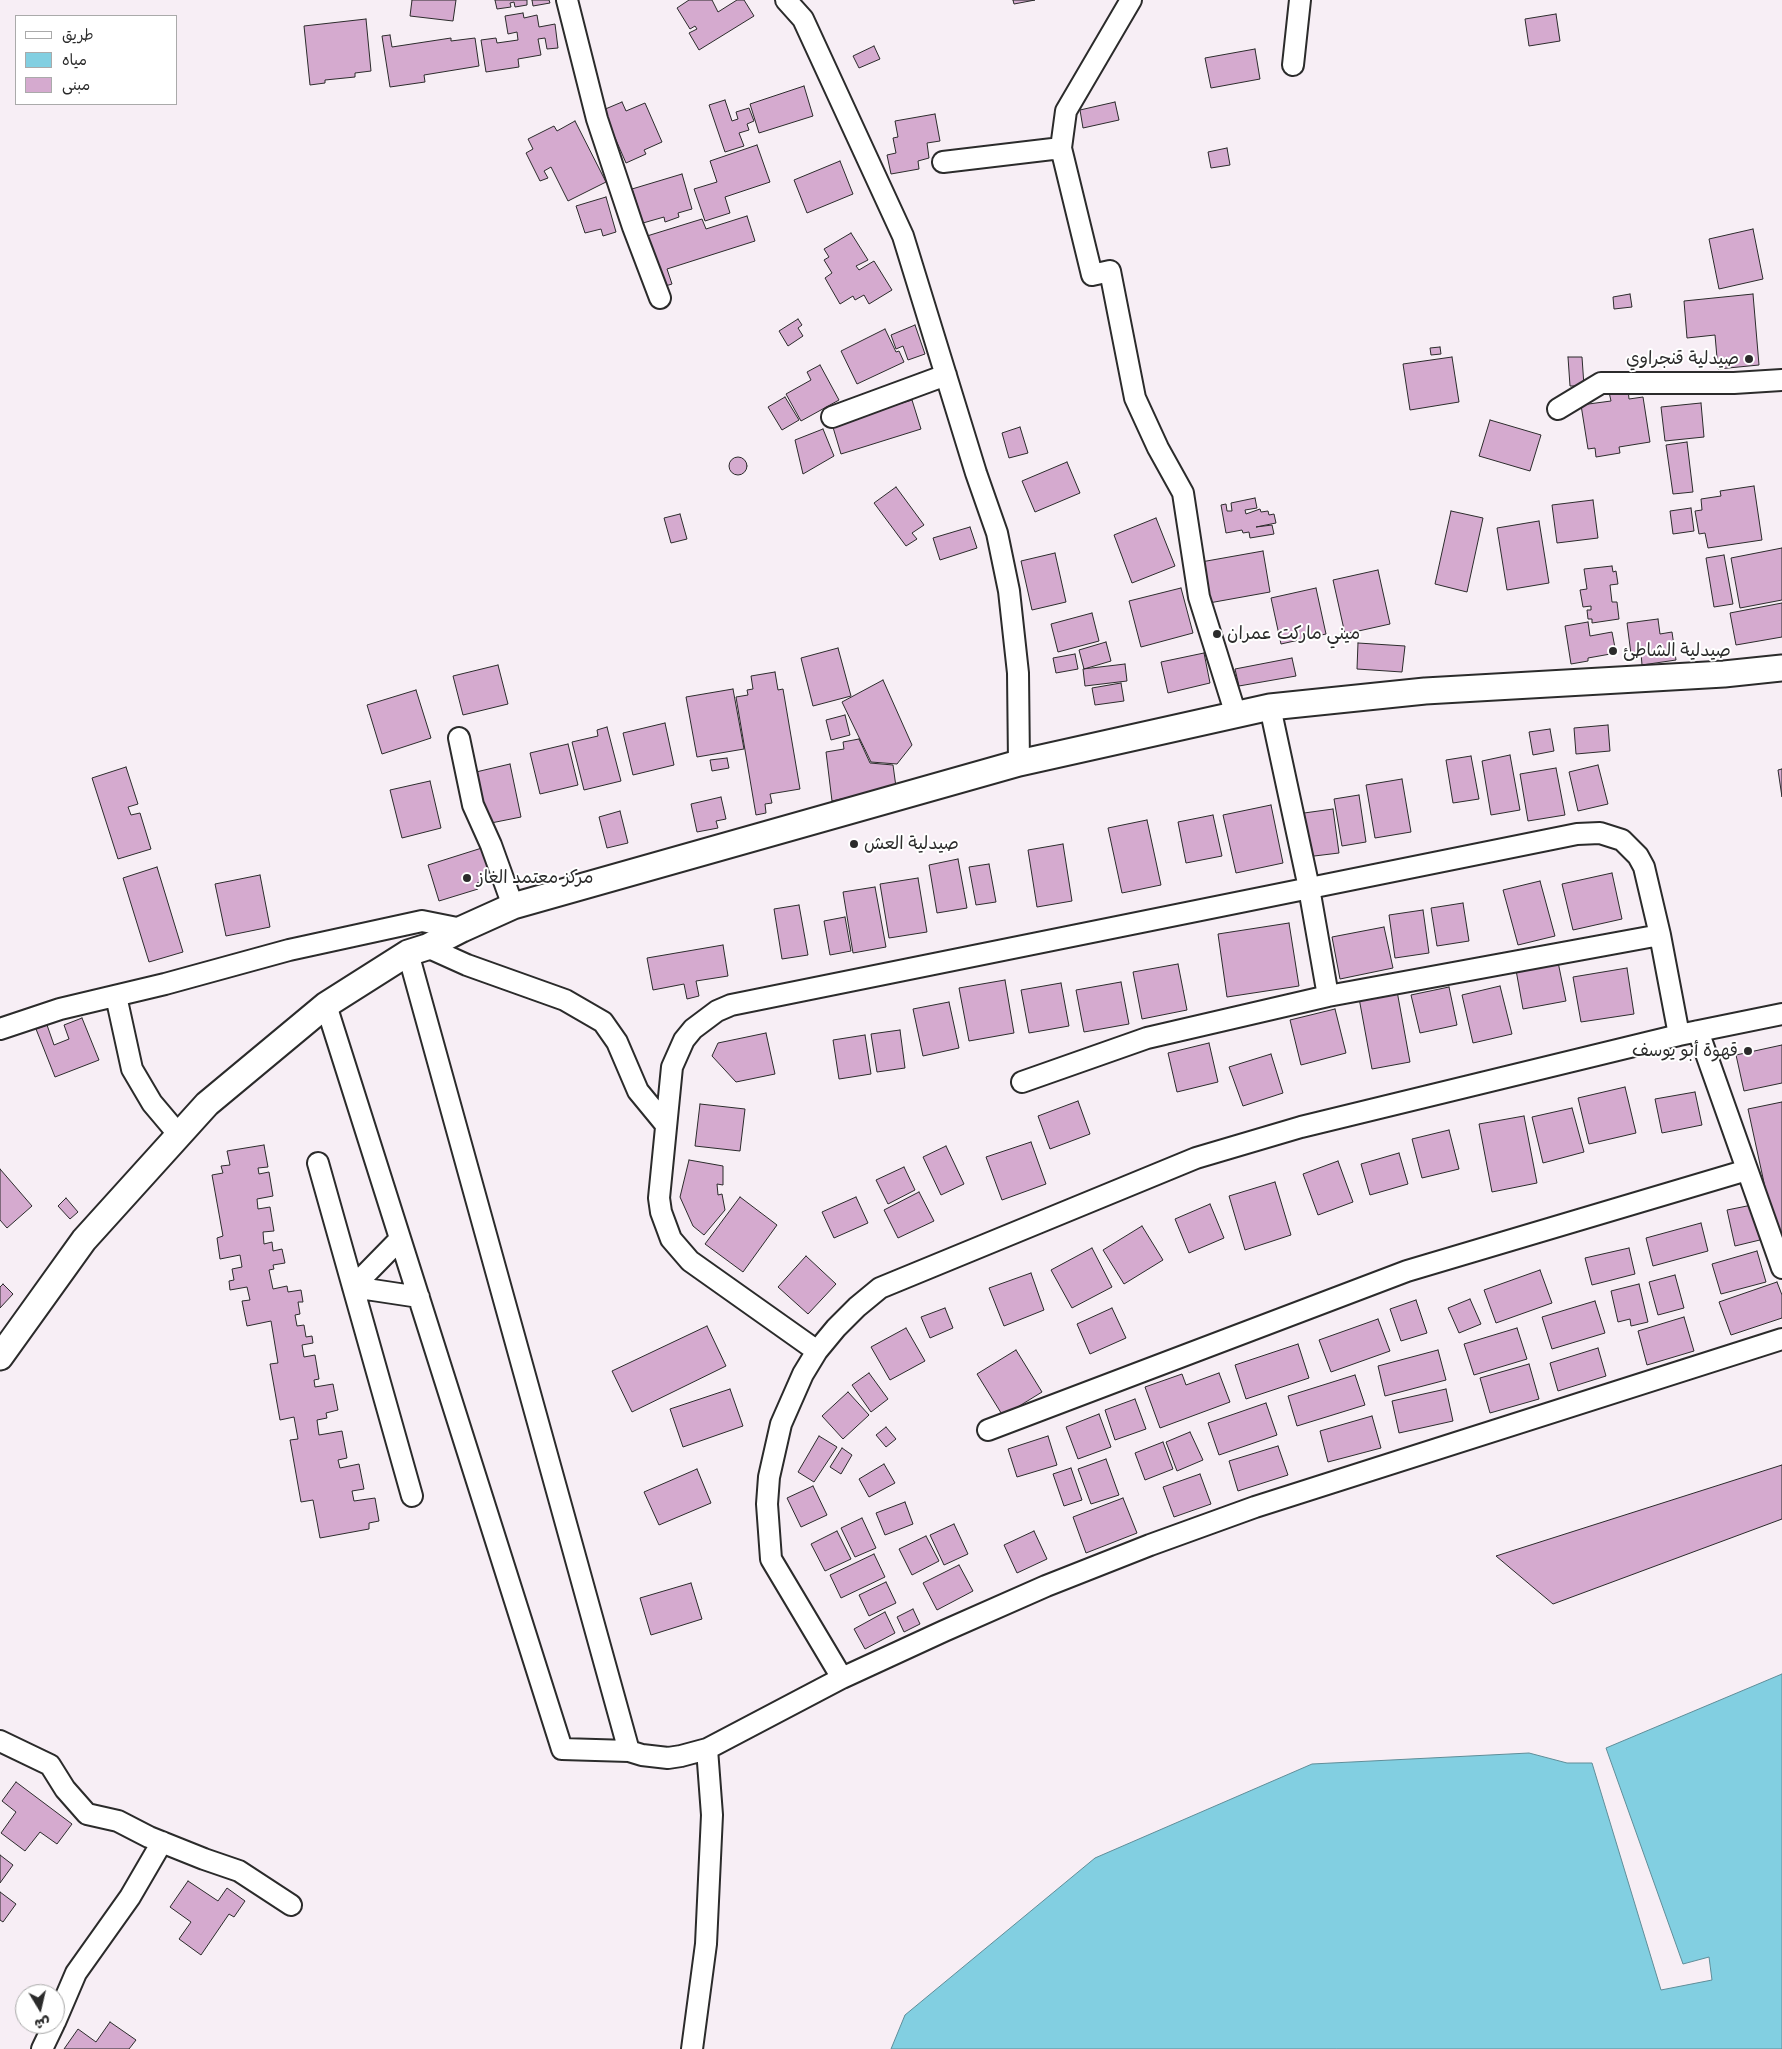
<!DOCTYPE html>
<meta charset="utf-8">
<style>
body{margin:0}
#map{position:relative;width:1782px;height:2049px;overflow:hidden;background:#f7eef5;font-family:Sriracha,"Playpen Sans Arabic",sans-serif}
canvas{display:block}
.legend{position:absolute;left:15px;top:15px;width:162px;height:90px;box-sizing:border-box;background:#fff;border:1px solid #aaa;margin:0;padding:6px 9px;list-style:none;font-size:15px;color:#2b2b2b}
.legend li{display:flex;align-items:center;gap:10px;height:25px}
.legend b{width:25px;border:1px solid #aaa}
.north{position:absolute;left:15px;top:1984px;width:50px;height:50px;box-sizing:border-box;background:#fff;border:1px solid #aaa;border-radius:50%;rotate:171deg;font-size:14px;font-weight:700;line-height:20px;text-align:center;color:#2b2b2b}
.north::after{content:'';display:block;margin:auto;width:18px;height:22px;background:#2b2b2b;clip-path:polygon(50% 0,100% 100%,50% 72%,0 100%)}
</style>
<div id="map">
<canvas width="1782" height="2049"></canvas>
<ul class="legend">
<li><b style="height:6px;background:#fff"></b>طريق</li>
<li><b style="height:14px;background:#82cfe1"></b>مياه</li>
<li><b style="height:14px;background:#d5aacf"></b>مبنى</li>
</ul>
<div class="north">ش</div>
</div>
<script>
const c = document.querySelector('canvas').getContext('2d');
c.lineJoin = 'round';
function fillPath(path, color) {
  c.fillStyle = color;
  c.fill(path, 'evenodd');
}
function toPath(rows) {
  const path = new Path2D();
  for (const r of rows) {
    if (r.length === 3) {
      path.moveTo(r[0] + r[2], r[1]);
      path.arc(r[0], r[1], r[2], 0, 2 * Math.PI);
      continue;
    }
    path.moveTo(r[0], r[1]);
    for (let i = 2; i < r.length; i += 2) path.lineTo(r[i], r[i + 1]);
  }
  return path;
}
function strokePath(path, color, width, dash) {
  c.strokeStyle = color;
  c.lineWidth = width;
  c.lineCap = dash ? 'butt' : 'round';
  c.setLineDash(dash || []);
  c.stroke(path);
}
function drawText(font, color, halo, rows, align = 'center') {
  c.font = font + ' Sriracha,"Playpen Sans Arabic",sans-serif';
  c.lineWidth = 4;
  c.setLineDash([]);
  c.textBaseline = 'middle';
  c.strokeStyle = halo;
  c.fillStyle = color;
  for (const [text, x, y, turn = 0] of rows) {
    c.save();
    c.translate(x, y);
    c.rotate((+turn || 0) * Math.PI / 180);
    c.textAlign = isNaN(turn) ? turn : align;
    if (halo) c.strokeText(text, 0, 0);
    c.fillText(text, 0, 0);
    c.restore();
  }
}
const water = toPath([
 [1782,1674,1782,2049,891,2049,905,2015,1095,1858,1312,1764,1529,1753,1567,1763,1592,1763,1661,1990,1712,1980,1709,1957,1683,1964,1606,1748,1782,1674]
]);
fillPath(water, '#82cfe1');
strokePath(water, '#5f8d98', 1);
const building = toPath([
 [412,0,456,0,453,21,410,16,412,0],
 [495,0,527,0,527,5,515,7,514,2,510,3,511,7,497,9,495,0],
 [532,0,549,0,550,3,533,6,532,0],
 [689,0,712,0,718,12,737,0,744,0,754,16,699,50,689,33,697,29,695,26,690,29,677,8,689,0],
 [1013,0,1035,0,1014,4,1013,0],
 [523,13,524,18,537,15,539,27,555,24,558,48,547,49,545,38,538,39,541,55,518,59,519,67,486,72,481,40,496,38,497,43,518,40,517,32,508,34,505,16,523,13],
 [1556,14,1560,41,1529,46,1525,19,1556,14],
 [366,19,371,71,355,73,355,77,325,80,325,83,310,85,304,26,366,19],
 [390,35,392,47,451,38,451,41,475,38,479,66,424,75,425,82,390,87,382,36,390,35],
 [874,46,880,59,859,68,853,56,874,46],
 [1255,49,1260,79,1211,88,1205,58,1255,49],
 [804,86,813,116,759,133,750,104,804,86],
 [725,100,732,121,738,119,736,112,749,108,754,121,747,124,749,130,739,133,744,146,725,152,709,105,725,100],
 [622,102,626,111,645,103,662,142,644,150,646,154,626,163,603,110,622,102],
 [1115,102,1119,120,1083,128,1080,110,1115,102],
 [935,114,940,141,927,143,929,158,918,161,919,169,891,174,887,155,896,153,893,138,898,137,895,121,935,114],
 [575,121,606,182,568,201,551,167,544,171,548,178,540,181,526,153,533,149,528,139,554,126,557,131,575,121],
 [757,145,770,182,725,197,730,213,705,221,694,189,717,182,710,161,757,145],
 [1227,148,1230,165,1211,168,1208,152,1227,148],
 [840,161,853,194,807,213,794,180,840,161],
 [682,174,692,209,678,213,679,217,665,222,664,217,643,223,632,189,682,174],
 [606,197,616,232,603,236,601,229,585,233,576,206,606,197],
 [747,216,755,241,667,269,672,284,662,287,647,236,702,219,706,229,747,216],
 [1753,229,1763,279,1719,289,1709,239,1753,229],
 [851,233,868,260,856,266,859,270,874,261,892,290,869,304,864,295,855,300,853,296,840,304,825,278,832,273,824,260,829,257,824,249,851,233],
 [1630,294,1632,307,1614,309,1613,297,1630,294],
 [1753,294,1759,365,1718,369,1715,335,1687,338,1684,301,1753,294],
 [798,319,802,325,798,328,803,336,788,346,779,331,798,319],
 [915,325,925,354,908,360,903,346,896,349,891,335,915,325],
 [885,329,896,352,899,351,904,362,857,384,841,351,885,329],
 [1440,347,1441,354,1431,355,1430,348,1440,347],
 [1452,357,1459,402,1410,410,1403,364,1452,357],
 [1568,357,1582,357,1584,386,1570,386,1568,357],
 [820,365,839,400,801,421,786,394,811,380,807,372,820,365],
 [1628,389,1629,399,1643,397,1650,442,1619,447,1620,453,1596,457,1595,448,1588,449,1581,405,1611,401,1609,392,1628,389],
 [785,397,799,420,782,430,768,407,785,397],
 [912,400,921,429,841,454,832,424,912,400],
 [1701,403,1704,437,1665,441,1661,407,1701,403],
 [1490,420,1541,435,1530,471,1479,456,1490,420],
 [1020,427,1028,453,1009,458,1002,433,1020,427],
 [823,429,834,456,803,474,795,440,823,429],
 [1687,442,1693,492,1673,494,1666,445,1687,442],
 [738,466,9],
 [1067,462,1080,493,1035,512,1022,481,1067,462],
 [1754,486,1762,540,1708,548,1705,533,1699,534,1695,511,1702,510,1701,499,1721,496,1720,491,1754,486],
 [896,487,924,525,912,533,917,539,906,546,874,503,896,487],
 [1255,498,1257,508,1245,510,1246,514,1260,509,1261,512,1268,511,1269,515,1274,514,1276,523,1256,527,1272,525,1274,534,1250,538,1249,532,1243,533,1242,530,1226,533,1221,505,1226,504,1227,511,1232,511,1231,503,1255,498],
 [1593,500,1598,538,1557,543,1552,505,1593,500],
 [1691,508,1694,531,1673,534,1670,511,1691,508],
 [1451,511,1483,518,1467,592,1435,584,1451,511],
 [680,514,687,539,671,543,664,518,680,514],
 [1156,518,1175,566,1132,583,1114,535,1156,518],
 [1539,521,1549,583,1507,590,1497,528,1539,521],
 [970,527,977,548,940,560,933,538,970,527],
 [1782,548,1782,600,1740,608,1731,558,1782,548],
 [1263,551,1270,592,1209,603,1201,562,1263,551],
 [1055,553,1066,602,1032,610,1021,561,1055,553],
 [1724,555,1733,604,1714,607,1706,558,1724,555],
 [1612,566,1613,572,1616,571,1618,584,1610,585,1612,602,1617,602,1619,619,1592,623,1592,619,1588,619,1587,610,1591,610,1591,606,1583,607,1580,590,1587,589,1584,569,1612,566],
 [1378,570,1390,624,1345,634,1333,580,1378,570],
 [1181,588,1193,633,1141,647,1129,601,1181,588],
 [1316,588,1326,634,1281,644,1271,598,1316,588],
 [1782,603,1782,637,1736,645,1730,613,1782,603],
 [1092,613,1099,641,1058,652,1051,624,1092,613],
 [1658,619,1660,634,1672,632,1676,660,1642,665,1641,653,1631,654,1627,623,1658,619],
 [1588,622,1590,636,1612,632,1616,653,1588,658,1588,661,1571,664,1565,626,1588,622],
 [1106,642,1111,661,1084,669,1079,650,1106,642],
 [1358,643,1405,646,1402,672,1357,669,1358,643],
 [838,648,851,696,813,706,801,658,838,648],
 [1204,653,1210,683,1168,693,1161,662,1204,653],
 [1075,654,1078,669,1056,673,1053,658,1075,654],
 [1292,658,1296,676,1239,686,1235,669,1292,658],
 [1125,664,1127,681,1085,686,1083,669,1125,664],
 [498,665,508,704,463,715,453,676,498,665],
 [775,672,778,690,783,689,800,789,770,794,772,803,765,804,766,813,756,815,736,697,748,695,747,690,753,689,751,676,775,672],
 [883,680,912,745,897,764,871,762,842,702,883,680],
 [1121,683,1124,701,1095,705,1092,688,1121,683],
 [733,689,744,749,697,757,686,697,733,689],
 [416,690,431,738,382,754,367,705,416,690],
 [845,715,850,735,831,740,826,720,845,715],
 [665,723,674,765,633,775,623,733,665,723],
 [1608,725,1610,751,1576,754,1574,728,1608,725],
 [607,727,621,781,584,790,572,742,598,736,597,730,607,727],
 [1550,729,1554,751,1533,755,1529,732,1550,729],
 [859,739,870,763,893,765,896,787,832,801,826,752,844,749,843,742,859,739],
 [568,744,578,785,540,794,530,753,568,744],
 [1510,755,1520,810,1491,815,1482,761,1510,755],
 [1471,756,1479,799,1453,803,1446,760,1471,756],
 [727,758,729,768,712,771,710,760,727,758],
 [510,764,521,817,486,824,476,772,510,764],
 [1598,765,1608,804,1578,811,1569,772,1598,765],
 [126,767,138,804,128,807,131,815,140,813,151,849,118,859,92,778,126,767],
 [1556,768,1565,815,1528,821,1520,774,1556,768],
 [1782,769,1782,797,1778,770,1782,769],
 [1402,779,1411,832,1375,838,1366,785,1402,779],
 [430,781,441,828,402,838,390,790,430,781],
 [1359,795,1366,842,1342,846,1334,799,1359,795],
 [721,797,726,819,716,821,718,828,697,832,691,804,721,797],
 [1271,805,1283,863,1236,873,1223,815,1271,805],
 [1333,809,1339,853,1306,857,1297,814,1333,809],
 [620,811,628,843,607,848,599,817,620,811],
 [1213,815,1222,856,1186,863,1178,822,1213,815],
 [1147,820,1161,885,1122,893,1108,828,1147,820],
 [1063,844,1072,901,1037,907,1028,850,1063,844],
 [485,847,495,877,477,883,478,889,439,901,428,865,485,847],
 [958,859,967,908,937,913,929,865,958,859],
 [989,864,996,902,976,905,969,867,989,864],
 [157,867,183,952,149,962,123,878,157,867],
 [1612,873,1622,919,1573,930,1562,884,1612,873],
 [260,875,270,927,226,936,215,884,260,875],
 [918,878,927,932,889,938,880,884,918,878],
 [1540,881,1555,936,1518,945,1503,890,1540,881],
 [875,887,886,947,853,953,843,892,875,887],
 [1463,903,1469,941,1437,946,1431,908,1463,903],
 [799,905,808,955,782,959,774,909,799,905],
 [1423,910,1429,953,1395,958,1389,915,1423,910],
 [845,917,851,951,830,955,824,921,845,917],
 [1289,923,1299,986,1227,997,1218,934,1289,923],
 [1384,927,1393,968,1340,979,1332,937,1384,927],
 [723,945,728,976,696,981,699,996,687,999,684,984,653,990,647,958,723,945],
 [1558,962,1566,1001,1523,1009,1516,970,1558,962],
 [1178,964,1187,1010,1142,1019,1133,972,1178,964],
 [1627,968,1634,1014,1581,1022,1573,977,1627,968],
 [1005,980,1014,1033,969,1041,959,988,1005,980],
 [1121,982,1129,1024,1084,1032,1076,990,1121,982],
 [1061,983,1069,1026,1029,1033,1021,990,1061,983],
 [1500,986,1512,1034,1473,1043,1462,995,1500,986],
 [1449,987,1457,1025,1420,1033,1411,995,1449,987],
 [1397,991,1410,1062,1372,1069,1359,998,1397,991],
 [949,1002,959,1048,923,1056,913,1009,949,1002],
 [1335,1009,1346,1053,1301,1065,1290,1020,1335,1009],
 [82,1018,99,1060,55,1077,36,1029,47,1025,54,1045,69,1039,64,1025,82,1018],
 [900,1030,905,1068,877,1072,871,1034,900,1030],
 [766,1033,775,1074,736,1082,712,1056,718,1043,766,1033],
 [865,1035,871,1074,839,1079,833,1040,865,1035],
 [1209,1043,1218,1082,1177,1092,1168,1053,1209,1043],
 [1782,1045,1782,1083,1744,1091,1736,1055,1782,1045],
 [1271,1054,1283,1093,1243,1106,1229,1067,1271,1054],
 [1625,1087,1636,1133,1589,1144,1578,1098,1625,1087],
 [1695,1092,1702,1125,1662,1133,1655,1099,1695,1092],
 [1078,1101,1090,1134,1050,1149,1038,1116,1078,1101],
 [1782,1102,1782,1246,1778,1247,1748,1109,1782,1102],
 [700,1104,745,1109,740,1151,695,1146,700,1104],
 [1572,1108,1584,1152,1543,1163,1532,1117,1572,1108],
 [1524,1116,1537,1183,1492,1192,1479,1124,1524,1116],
 [1449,1130,1459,1169,1422,1178,1412,1139,1449,1130],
 [1031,1142,1046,1184,1002,1200,986,1157,1031,1142],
 [264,1145,268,1167,258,1168,259,1174,269,1172,273,1196,257,1199,258,1209,270,1207,274,1231,263,1232,264,1244,272,1242,273,1251,282,1249,285,1263,273,1265,274,1269,269,1270,273,1289,287,1286,288,1292,301,1290,303,1302,298,1302,300,1314,295,1315,297,1326,304,1325,306,1337,312,1336,313,1343,302,1345,304,1357,315,1355,319,1379,314,1380,315,1387,333,1384,338,1410,326,1413,327,1418,317,1420,319,1435,342,1431,347,1458,338,1460,340,1468,359,1464,364,1489,352,1491,354,1501,375,1498,379,1521,369,1523,369,1529,320,1538,313,1500,301,1502,290,1440,298,1439,294,1417,280,1420,270,1364,278,1363,271,1321,247,1326,242,1301,250,1300,247,1287,230,1290,229,1281,234,1280,232,1269,242,1267,240,1255,220,1259,217,1238,223,1236,212,1175,223,1173,221,1166,230,1165,227,1151,264,1145],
 [946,1146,964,1184,941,1195,923,1157,946,1146],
 [1399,1153,1408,1184,1370,1195,1361,1164,1399,1153],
 [689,1160,723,1166,723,1185,717,1184,718,1195,722,1194,725,1210,704,1235,693,1226,680,1197,689,1160],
 [1338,1161,1353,1202,1318,1215,1303,1174,1338,1161],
 [904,1167,915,1190,888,1204,876,1180,904,1167],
 [0,1169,32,1206,7,1228,0,1220,0,1169],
 [1275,1182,1291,1235,1245,1250,1229,1196,1275,1182],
 [919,1192,934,1221,898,1238,884,1210,919,1192],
 [740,1197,777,1225,743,1272,705,1244,740,1197],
 [856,1197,868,1223,834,1238,822,1212,856,1197],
 [66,1198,78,1212,70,1219,58,1206,66,1198],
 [1210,1204,1224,1238,1189,1253,1175,1219,1210,1204],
 [1757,1204,1764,1239,1735,1246,1727,1210,1757,1204],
 [1701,1223,1708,1251,1653,1266,1646,1238,1701,1223],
 [1142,1226,1163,1260,1124,1284,1103,1250,1142,1226],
 [1092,1248,1112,1287,1072,1308,1051,1270,1092,1248],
 [1629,1248,1635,1274,1592,1285,1585,1258,1629,1248],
 [1757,1251,1766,1282,1721,1294,1712,1264,1757,1251],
 [806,1256,836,1284,808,1314,778,1287,806,1256],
 [1540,1270,1552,1303,1496,1323,1484,1290,1540,1270],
 [1031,1273,1044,1310,1004,1326,989,1288,1031,1273],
 [1675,1275,1684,1308,1658,1315,1649,1282,1675,1275],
 [1777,1282,1782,1295,1782,1318,1731,1335,1719,1302,1777,1282],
 [3,1284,13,1294,0,1308,0,1287,3,1284],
 [1639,1284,1648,1322,1631,1326,1630,1319,1618,1322,1611,1291,1639,1284],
 [1470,1299,1481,1324,1459,1333,1448,1308,1470,1299],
 [1416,1300,1427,1333,1401,1341,1390,1309,1416,1300],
 [1595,1301,1605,1333,1552,1349,1542,1317,1595,1301],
 [945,1308,953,1328,930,1338,921,1317,945,1308],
 [1112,1308,1126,1338,1090,1354,1077,1324,1112,1308],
 [1684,1317,1694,1351,1647,1365,1638,1331,1684,1317],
 [1378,1319,1390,1351,1331,1372,1319,1340,1378,1319],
 [707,1326,726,1366,632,1412,612,1371,707,1326],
 [906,1328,925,1361,890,1380,871,1347,906,1328],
 [1517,1328,1527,1359,1474,1375,1464,1344,1517,1328],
 [1298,1344,1309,1378,1246,1399,1235,1365,1298,1344],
 [1598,1348,1606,1376,1558,1391,1550,1363,1598,1348],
 [1016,1350,1042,1392,1003,1416,977,1374,1016,1350],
 [1438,1350,1446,1380,1385,1396,1378,1366,1438,1350],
 [1529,1364,1539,1399,1490,1413,1480,1378,1529,1364],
 [869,1373,888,1399,871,1412,852,1385,869,1373],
 [1219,1373,1230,1402,1160,1428,1145,1387,1182,1374,1186,1385,1219,1373],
 [1355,1375,1365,1405,1297,1426,1288,1396,1355,1375],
 [730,1389,743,1426,683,1447,670,1409,730,1389],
 [1446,1389,1453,1421,1399,1433,1392,1401,1446,1389],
 [848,1392,869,1415,843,1439,822,1416,848,1392],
 [1135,1399,1146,1429,1115,1440,1105,1410,1135,1399],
 [1266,1403,1277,1435,1219,1455,1208,1423,1266,1403],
 [1099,1414,1111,1447,1078,1459,1066,1427,1099,1414],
 [1372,1416,1381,1448,1328,1462,1320,1431,1372,1416],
 [886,1427,896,1439,886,1447,876,1435,886,1427],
 [1190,1432,1203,1460,1177,1471,1166,1442,1190,1432],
 [819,1436,837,1447,814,1482,798,1472,819,1436],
 [1048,1436,1057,1465,1017,1477,1008,1449,1048,1436],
 [1163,1442,1173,1469,1145,1480,1135,1453,1163,1442],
 [1278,1446,1288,1475,1238,1491,1229,1461,1278,1446],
 [842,1448,852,1455,841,1474,830,1467,842,1448],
 [1106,1459,1119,1495,1091,1504,1078,1469,1106,1459],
 [884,1464,895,1483,869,1497,859,1479,884,1464],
 [1782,1465,1782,1519,1553,1604,1496,1556,1782,1465],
 [1071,1468,1082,1500,1064,1506,1053,1474,1071,1468],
 [697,1469,711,1503,659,1525,644,1492,697,1469],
 [1200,1474,1211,1504,1174,1517,1163,1487,1200,1474],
 [813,1486,827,1515,801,1527,787,1498,813,1486],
 [1123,1498,1137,1533,1086,1553,1073,1517,1123,1498],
 [905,1502,913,1524,885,1535,876,1513,905,1502],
 [862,1518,876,1548,855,1557,841,1528,862,1518],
 [954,1524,968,1554,944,1565,930,1535,954,1524],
 [837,1531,851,1559,825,1571,811,1544,837,1531],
 [1034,1531,1047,1559,1017,1573,1004,1545,1034,1531],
 [926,1536,939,1561,912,1575,899,1549,926,1536],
 [874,1554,885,1577,841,1598,830,1575,874,1554],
 [959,1565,973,1591,937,1610,923,1583,959,1565],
 [886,1582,896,1603,869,1616,859,1595,886,1582],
 [691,1583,702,1619,651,1635,640,1598,691,1583],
 [913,1609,920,1624,904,1632,897,1617,913,1609],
 [885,1612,895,1633,865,1649,854,1629,885,1612],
 [16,1782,72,1824,57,1844,40,1832,25,1851,1,1833,16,1812,2,1801,16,1782],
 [0,1855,13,1865,0,1883,0,1855],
 [188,1881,218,1901,227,1888,245,1901,234,1917,229,1914,201,1955,179,1939,191,1922,170,1907,188,1881],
 [0,1892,16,1904,3,1922,0,1920,0,1892],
 [110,2022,136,2040,129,2049,64,2049,78,2029,96,2042,110,2022]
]);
fillPath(building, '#d5aacf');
strokePath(building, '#2b2b2b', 1);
const minor = toPath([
 [567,0,597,119,633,227,660,298],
 [786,0,803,19,903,236,976,473,997,533,1009,591,1018,673,1019,763],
 [1131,0,1066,111,1061,148,1092,275,1110,271,1135,398,1158,448,1183,493,1199,597,1236,715],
 [1293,65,1300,0],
 [943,162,1061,148],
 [1558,409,1601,383,1734,383,1782,380],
 [832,417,946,375],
 [1270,707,1309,888,1328,996],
 [459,738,473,805,491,845,513,906],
 [427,947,467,965,565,1000,603,1022,617,1042,638,1091,666,1125],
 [408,953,629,1751],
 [116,996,132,1069,152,1103,179,1135],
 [326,1005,562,1749,629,1751,642,1755,668,1758,681,1756,707,1749,842,1678,944,1631,1046,1586,1150,1545,1255,1507,1782,1339],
 [0,1029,60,1009,165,984,289,950,422,921,462,929],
 [1698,1031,1782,1268],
 [1022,1082,1147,1038,1328,996,1660,935],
 [318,1163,412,1496],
 [400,1239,353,1287,419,1297],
 [817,1351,690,1261,671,1239,661,1212,659,1198,672,1067,684,1040,693,1029,717,1011,731,1005,1577,834,1600,833,1622,840,1638,856,1644,867,1660,935,1679,1035],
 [988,1430,1407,1271,1747,1170],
 [842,1678,771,1559,767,1504,769,1477,781,1424,803,1374,817,1351,836,1328,857,1307,880,1288,1196,1158,1301,1127,1679,1035,1782,1014],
 [0,1741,50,1765,65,1789,87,1814,118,1821,149,1837,204,1859,239,1871,291,1905],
 [55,2022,76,1973,130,1897,162,1842],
 [42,2049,54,2024],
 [692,2049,706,1944,712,1815,707,1749]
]);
const major = toPath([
 [0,1357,84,1240,207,1104,326,1005,408,953,427,947,462,929,513,906,1019,763,1270,707,1425,691,1724,674,1782,668]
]);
strokePath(minor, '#2b2b2b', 24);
strokePath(major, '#2b2b2b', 29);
strokePath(minor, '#fff', 20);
strokePath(major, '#fff', 25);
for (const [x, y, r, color] of [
 [1749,359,5,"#2b2b2b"],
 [1217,634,5,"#2b2b2b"],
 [1613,651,5,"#2b2b2b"],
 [854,844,5,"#2b2b2b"],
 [467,878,5,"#2b2b2b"],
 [1748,1051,5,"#2b2b2b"]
]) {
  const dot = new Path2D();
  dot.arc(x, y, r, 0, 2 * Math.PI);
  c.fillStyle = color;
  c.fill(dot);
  strokePath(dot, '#fff', 2);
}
drawText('18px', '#2b2b2b', '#fff', [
 ["صيدلية قنجراوي",1739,359,"right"],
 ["ميني ماركت عمران",1227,634],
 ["صيدلية الشاطئ",1623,651],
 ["صيدلية العش",864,844],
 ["مركز معتمد الغاز",477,878],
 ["قهوة أبو يوسف",1738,1051,"right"]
], 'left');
</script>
